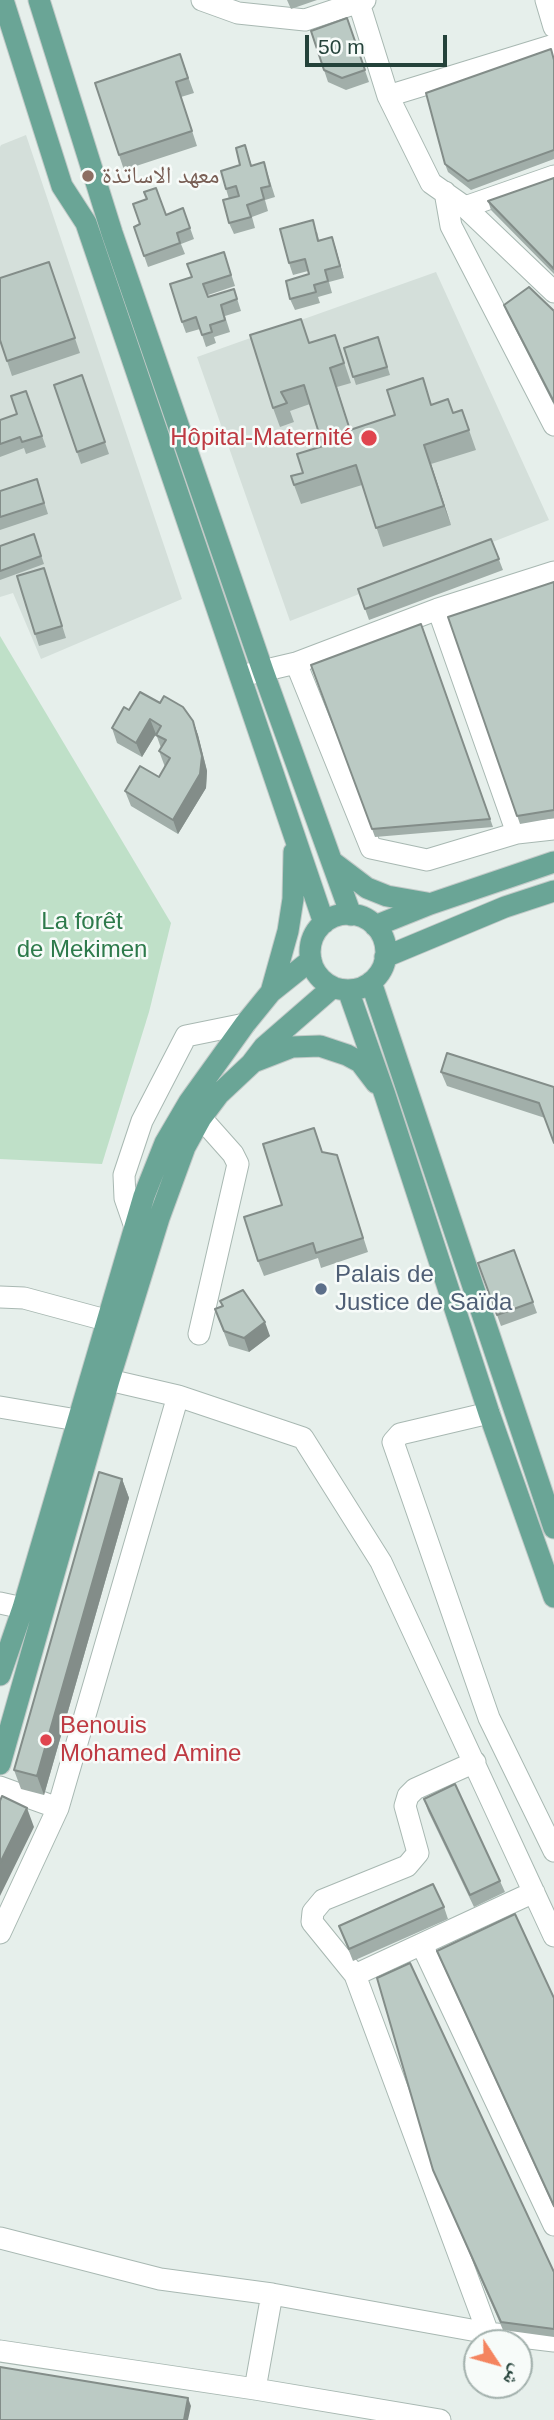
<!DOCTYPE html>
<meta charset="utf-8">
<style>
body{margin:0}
#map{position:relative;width:554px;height:2420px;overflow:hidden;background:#e6efeb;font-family:Helvetica,"Noto Naskh Arabic",sans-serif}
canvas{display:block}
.north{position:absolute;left:463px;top:2329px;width:70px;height:70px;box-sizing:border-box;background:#f7fbf9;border:2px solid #a3b1ad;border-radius:50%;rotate:126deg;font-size:19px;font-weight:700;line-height:28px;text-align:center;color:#24423a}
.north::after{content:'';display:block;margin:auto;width:24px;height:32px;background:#f4845f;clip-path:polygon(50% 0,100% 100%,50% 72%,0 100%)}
.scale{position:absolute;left:305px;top:35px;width:142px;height:32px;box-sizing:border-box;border:4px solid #24423a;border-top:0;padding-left:9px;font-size:21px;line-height:24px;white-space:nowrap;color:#24423a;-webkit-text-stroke:5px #f7fbf9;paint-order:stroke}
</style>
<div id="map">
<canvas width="554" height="2420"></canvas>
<div class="north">ش</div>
<div class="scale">50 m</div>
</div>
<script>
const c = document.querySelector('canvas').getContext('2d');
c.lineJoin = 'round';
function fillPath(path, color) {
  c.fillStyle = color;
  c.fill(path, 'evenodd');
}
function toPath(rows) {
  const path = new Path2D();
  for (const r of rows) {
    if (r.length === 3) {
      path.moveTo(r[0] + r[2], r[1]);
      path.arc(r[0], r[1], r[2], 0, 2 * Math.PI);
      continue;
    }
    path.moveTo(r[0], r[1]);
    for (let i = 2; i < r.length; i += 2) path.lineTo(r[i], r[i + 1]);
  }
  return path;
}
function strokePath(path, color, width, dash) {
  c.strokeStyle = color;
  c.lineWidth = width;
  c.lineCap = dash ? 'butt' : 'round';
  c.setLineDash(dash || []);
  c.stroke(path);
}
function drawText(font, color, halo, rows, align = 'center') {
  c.font = font + ' Helvetica,"Noto Naskh Arabic",sans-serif';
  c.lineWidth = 5;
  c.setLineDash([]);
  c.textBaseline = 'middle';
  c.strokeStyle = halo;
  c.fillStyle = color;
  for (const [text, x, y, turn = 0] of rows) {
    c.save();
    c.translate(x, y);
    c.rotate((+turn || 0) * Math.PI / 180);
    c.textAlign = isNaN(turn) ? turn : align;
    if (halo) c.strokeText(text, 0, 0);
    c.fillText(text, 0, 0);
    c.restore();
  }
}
fillPath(toPath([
 [26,135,182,599,41,659,13,593,0,597,0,147,1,145],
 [436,272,549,520,290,621,197,357]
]), '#d4dfda');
fillPath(toPath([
 [0,636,171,923,149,1012,102,1164,0,1159]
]), '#bfe0c8');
const minor = toPath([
 [202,0,238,13,305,20,365,0],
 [358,0,388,96,431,183,465,207,554,292],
 [546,0,554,27],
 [388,96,554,45],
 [445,192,451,226,554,425],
 [465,207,554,176],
 [438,609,517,833],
 [296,663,371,848,427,860,517,833,554,829],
 [245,675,296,663,438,609,554,572],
 [135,1227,125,1198,124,1175,142,1121,186,1036,245,1024],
 [0,1297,24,1298,124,1325],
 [199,1334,238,1164,233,1154,201,1118],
 [109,1380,178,1396,303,1438,381,1562,554,1936],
 [0,1407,77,1420],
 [489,1413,400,1434,393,1442,489,1718,554,1851],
 [0,1603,23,1608],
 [475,1762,415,1789,408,1796,405,1806,418,1853,407,1866,323,1900,313,1912,312,1922,355,1975,488,2333],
 [0,1787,58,1808],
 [0,1933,58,1808,178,1396],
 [422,1945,554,2225],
 [355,1975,534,1892],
 [0,2238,160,2279,272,2294],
 [0,2351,255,2389,440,2420],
 [255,2389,272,2294,488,2333,554,2341]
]);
const major = toPath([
 [3,0,62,186,86,223,324,923],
 [39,0,112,233,263,671,351,915],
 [334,863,367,888,387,896,427,903],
 [348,952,38],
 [375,926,430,904,554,862],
 [385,957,505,907,554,891],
 [371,982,554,1528],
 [348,990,385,1095,489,1413,554,1597],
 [271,992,288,931,293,899,294,852],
 [256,1061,292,1047,320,1046,347,1055,360,1062,376,1083],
 [0,1675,23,1608,144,1196,165,1143,189,1102,245,1024,271,992,311,960],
 [0,1764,109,1380,159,1218,185,1147,201,1118,219,1094,251,1064,264,1047,333,987]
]);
strokePath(minor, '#a8b8b2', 23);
strokePath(major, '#c2cac8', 23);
strokePath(minor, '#fff', 21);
strokePath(major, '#6aa596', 21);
fillPath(toPath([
 [287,0,317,0,291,9],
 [347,18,369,82,346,90,328,82,311,31],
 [180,54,194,93,181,97,197,146,124,170,119,155],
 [554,58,554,159,471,190,448,172,445,164],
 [245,145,252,166,264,162,275,197,265,200,268,211,252,217,255,228,234,234,229,223,229,199,226,189,240,165],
 [554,178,554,274,491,210,488,201],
 [183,208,194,239,181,244,185,254,148,267,134,227],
 [317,232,319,240,332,237,344,278,329,282,332,293,318,297,320,303,295,310,290,299,309,274,308,271,293,275,289,263],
 [224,252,235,286,208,295,208,297,234,289,241,311,225,316,230,332,214,337,216,343,206,347,200,329,186,333,182,322,192,277],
 [49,262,80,353,12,376,0,340],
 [504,305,554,311,554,405,507,313],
 [335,335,351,383,337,387,350,430,432,404,453,413,462,410,476,450,431,464,451,525,383,547,362,485,301,504,294,485,323,446,310,404,290,411,294,422,280,427,273,408,310,343],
 [378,337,390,375,356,385,344,348],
 [82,375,109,454,81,464,54,385],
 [26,391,46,447,26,454,24,448,0,457,0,420,17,414],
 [37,479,48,514,0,530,0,491],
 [34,534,44,564,0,580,0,546],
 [491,539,503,570,369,620,358,589],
 [44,568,66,638,39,646,35,634],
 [554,582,554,818,520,824,448,617],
 [421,624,493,827,375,837,311,665],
 [160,703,193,721,198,735,207,771,206,788,178,834,131,806,125,791,159,777,165,767,159,751,161,748,156,734,142,757,117,743,112,728,129,710],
 [441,1072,554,1087,545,1118,447,1086],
 [322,1152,337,1155,368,1252,321,1268,318,1258,264,1276,258,1261,282,1205],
 [514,1250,537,1313,501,1326,478,1263],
 [220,1301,270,1336,249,1352,229,1346,215,1309,222,1306],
 [122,1479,129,1498,44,1795,21,1789,14,1770],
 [424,1799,500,1881,505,1892,474,1907,428,1811],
 [444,1907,448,1919,353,1961,339,1926],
 [437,1951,554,1998,554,2208,440,1959],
 [433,2170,554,2272,554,2337,503,2330]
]), '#a1aea9');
fillPath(toPath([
 [332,237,336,249,344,278,340,266],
 [424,445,431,464,451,525,444,506],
 [150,719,156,734,142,757,136,743],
 [193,721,198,735,207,771,206,788,178,834,173,820],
 [265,1322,270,1336,249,1352,244,1338],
 [122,1479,129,1498,44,1795,37,1776],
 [27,1808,34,1827,0,1896,0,1863],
 [188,2398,191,2406,188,2420,184,2420]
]), '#838d89');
const building = toPath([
 [347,18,365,70,342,78,324,70,311,31,347,18],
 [551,49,554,60,554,150,468,181,445,164,426,93,551,49],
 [180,54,188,78,176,82,192,131,119,155,95,83,180,54],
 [245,145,251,166,264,162,270,186,261,188,264,199,247,205,251,217,229,223,223,200,239,196,236,186,226,189,221,171,240,165,236,148,245,145],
 [554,178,554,269,488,201,554,178],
 [156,188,166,215,183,208,190,228,177,233,180,243,144,256,134,227,140,224,133,204,147,199,144,192,156,188],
 [313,220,318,241,332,237,340,266,325,270,328,281,314,285,316,292,290,299,286,281,309,274,305,259,289,263,280,229,313,220],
 [224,252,231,275,203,284,208,297,234,289,237,299,221,305,225,320,210,325,212,332,202,335,196,317,182,322,170,284,192,277,187,264,224,252],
 [49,262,75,338,7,361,0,340,0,278,49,262],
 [529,287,554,311,554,402,504,305,529,287],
 [301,319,309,343,335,335,344,363,330,368,350,430,395,415,387,390,423,378,431,405,448,399,453,413,462,410,469,430,424,445,444,506,376,528,356,465,294,485,291,476,303,473,297,454,323,446,304,385,281,392,287,403,273,408,250,335,301,319],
 [378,337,387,367,353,377,344,348,378,337],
 [82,375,105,442,77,452,54,385,82,375],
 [26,391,42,436,22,442,20,437,0,444,0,420,17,414,11,396,26,391],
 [37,479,44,503,0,517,0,491,37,479],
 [34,534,41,556,0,571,0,546,34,534],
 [491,539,499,559,365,609,358,589,491,539],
 [44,568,62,626,35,634,17,576,44,568],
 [554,582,554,810,517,816,448,617,554,582],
 [421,624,490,819,372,829,311,665,421,624],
 [140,692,160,703,164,696,183,707,193,721,202,756,200,774,173,820,125,791,140,766,159,777,170,758,159,751,166,740,156,735,161,726,150,719,136,743,112,728,124,707,129,710,140,692],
 [447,1053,554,1087,554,1143,539,1103,441,1072,447,1053],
 [314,1128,322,1152,337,1155,363,1238,316,1253,313,1243,258,1261,244,1217,282,1205,263,1144,314,1128],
 [514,1250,533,1302,497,1315,478,1263,514,1250],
 [243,1290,265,1322,244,1338,224,1331,215,1309,223,1306,220,1301,243,1290],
 [99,1472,122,1479,37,1776,14,1770,99,1472],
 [455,1784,500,1881,470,1895,424,1799,455,1784],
 [2,1796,27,1808,0,1863,0,1801,2,1796],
 [433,1884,444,1907,349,1949,339,1926,433,1884],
 [515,1914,554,1998,554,2206,437,1951,515,1914],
 [410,1963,554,2272,554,2329,501,2322,433,2170,377,1978,410,1963],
 [0,2367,188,2398,184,2420,0,2420,0,2367]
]);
fillPath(building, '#bbcac4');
strokePath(building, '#838d89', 2);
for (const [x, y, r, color] of [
 [88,176,7,"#8d6e63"],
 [369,438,9,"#e0444e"],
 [321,1289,7,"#5c6f8a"],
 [46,1740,7,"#e0444e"]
]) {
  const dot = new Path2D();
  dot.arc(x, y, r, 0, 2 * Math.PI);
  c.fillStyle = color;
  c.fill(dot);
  strokePath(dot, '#f7fbf9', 2.5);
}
drawText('24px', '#785e54', '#f7fbf9', [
 ["معهد الاساتذة",102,176]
], 'left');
drawText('24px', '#be3a42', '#f7fbf9', [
 ["Hôpital-Maternité",353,438],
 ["Benouis",60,1726,"left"],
 ["Mohamed Amine",60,1754,"left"]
], 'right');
drawText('24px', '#2d7a4b', '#f7fbf9', [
 ["La forêt",82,922],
 ["de Mekimen",82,950]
]);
drawText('24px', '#4e5e75', '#f7fbf9', [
 ["Palais de",335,1275],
 ["Justice de Saïda",335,1303]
], 'left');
</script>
